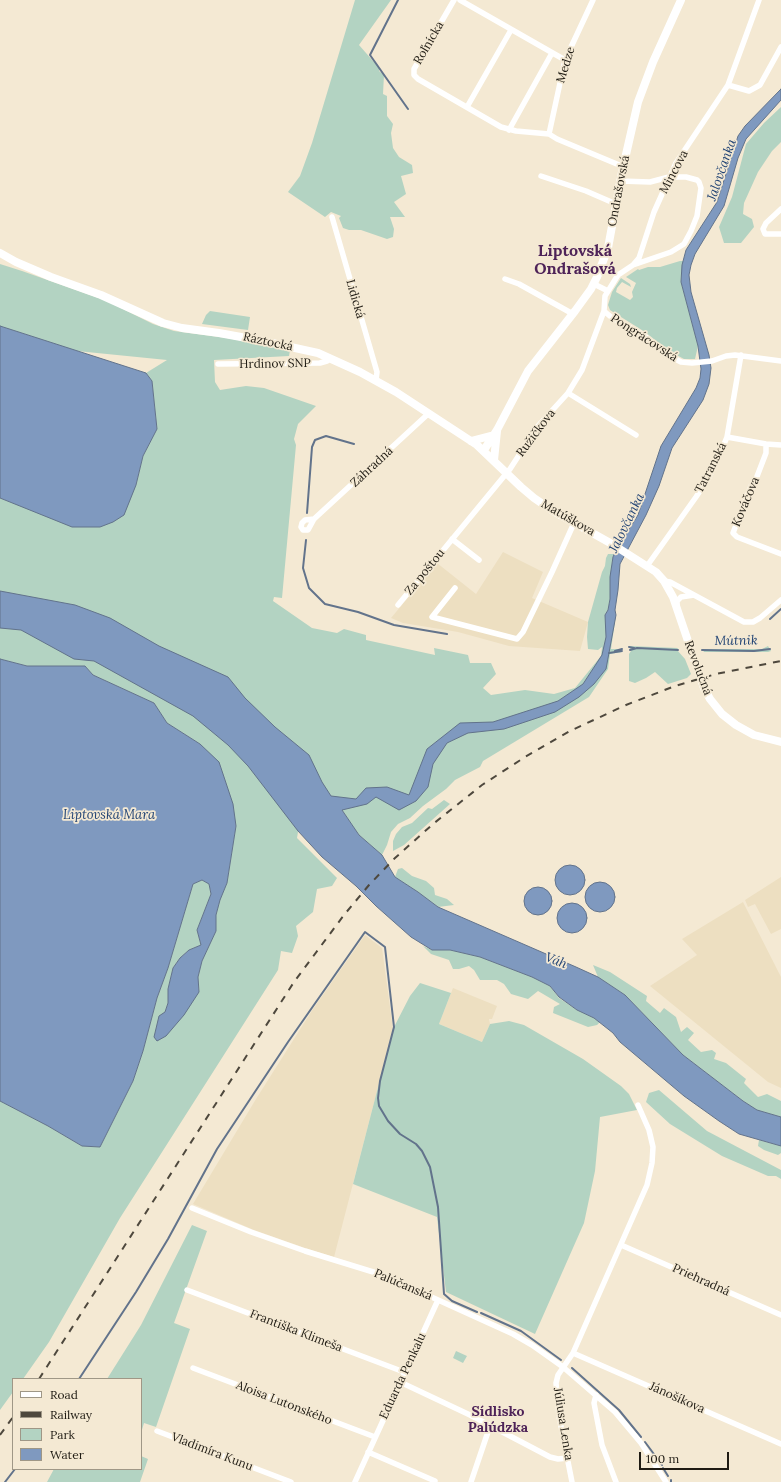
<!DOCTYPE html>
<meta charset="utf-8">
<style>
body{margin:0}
#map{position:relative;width:781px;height:1482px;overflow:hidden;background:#f4e9d3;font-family:Lora,serif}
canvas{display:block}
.legend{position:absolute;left:12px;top:1378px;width:130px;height:92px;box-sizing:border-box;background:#f4e9d3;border:1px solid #9f9786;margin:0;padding:5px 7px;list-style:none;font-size:12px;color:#1f1b13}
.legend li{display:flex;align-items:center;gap:8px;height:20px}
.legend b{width:20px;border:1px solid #9f9786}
.scale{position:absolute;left:639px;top:1452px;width:90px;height:18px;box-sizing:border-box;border:2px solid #1f1b13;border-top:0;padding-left:5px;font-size:12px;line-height:14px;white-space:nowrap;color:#1f1b13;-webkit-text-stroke:3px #f4e9d3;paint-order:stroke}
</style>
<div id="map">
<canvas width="781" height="1482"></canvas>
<ul class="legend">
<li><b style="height:5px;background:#fff"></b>Road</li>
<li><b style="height:5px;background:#4e483d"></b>Railway</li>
<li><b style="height:11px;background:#b3d3c2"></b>Park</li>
<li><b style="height:11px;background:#7f99bf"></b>Water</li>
</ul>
<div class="scale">100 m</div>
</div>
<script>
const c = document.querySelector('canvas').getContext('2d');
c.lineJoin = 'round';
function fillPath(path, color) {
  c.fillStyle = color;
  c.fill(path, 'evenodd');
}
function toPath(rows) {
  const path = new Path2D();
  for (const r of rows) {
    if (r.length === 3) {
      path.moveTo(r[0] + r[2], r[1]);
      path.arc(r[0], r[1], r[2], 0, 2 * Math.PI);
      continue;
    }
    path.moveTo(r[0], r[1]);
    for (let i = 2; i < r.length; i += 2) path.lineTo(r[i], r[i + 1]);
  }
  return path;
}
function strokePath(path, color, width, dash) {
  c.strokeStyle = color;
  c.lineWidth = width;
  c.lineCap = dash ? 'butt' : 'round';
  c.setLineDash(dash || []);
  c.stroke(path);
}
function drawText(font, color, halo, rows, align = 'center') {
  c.font = font + ' Lora,serif';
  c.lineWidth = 3.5;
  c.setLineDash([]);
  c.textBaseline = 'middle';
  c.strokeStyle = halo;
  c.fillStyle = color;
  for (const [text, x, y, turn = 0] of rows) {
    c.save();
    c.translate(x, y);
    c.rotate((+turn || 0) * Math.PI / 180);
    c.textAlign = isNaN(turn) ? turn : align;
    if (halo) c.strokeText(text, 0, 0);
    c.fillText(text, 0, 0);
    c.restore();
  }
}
fillPath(toPath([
 [503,552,543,572,532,598,588,622,580,651,509,646,458,632,403,623,391,618,437,563,476,594],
 [781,877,781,929,771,934,755,904,748,907,745,900],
 [743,902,781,977,781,1088,768,1082,650,986,697,955,682,939],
 [365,935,382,948,393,1029,334,1257,305,1248,254,1230,193,1204,256,1099,313,1009],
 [453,988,497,1006,492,1019,489,1019,490,1024,482,1042,439,1024]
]), '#eddfc1');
fillPath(toPath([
 [355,0,391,0,359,45,380,69,379,71,384,75,383,94,387,96,387,116,393,124,391,133,393,148,399,157,412,165,413,173,401,176,406,194,394,202,405,217,390,217,394,229,393,237,387,239,361,230,349,230,343,228,339,218,341,216,331,212,325,217,288,192,300,176,312,143],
 [781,107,781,142,772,151,758,172,744,203,743,214,752,219,754,227,741,243,724,243,719,227,732,197,746,144,764,123],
 [680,261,683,261,681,282,698,346,695,359,684,359,669,351,645,332,613,312,610,310,608,305,612,292,621,278,630,284,631,287,622,282,617,288,616,292,630,300,633,297,632,292,636,283,626,277,638,269,639,270,648,267,660,267],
 [0,264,22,271,107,301,153,324,174,331,227,338,290,350,289,356,214,360,215,382,220,390,246,386,264,388,316,406,298,424,294,439,296,445,282,598,274,597,273,601,312,628,337,633,344,629,366,635,366,640,435,655,434,648,468,655,470,663,491,663,496,674,483,688,491,695,525,690,554,694,575,688,601,656,602,647,598,650,588,649,587,637,588,622,602,572,605,566,606,558,608,554,614,554,612,563,610,599,608,610,605,615,616,615,611,649,621,649,622,652,610,654,608,669,589,697,483,761,480,767,455,780,446,789,423,806,410,818,398,824,391,832,387,845,382,855,359,835,342,810,298,832,297,838,337,878,332,886,317,889,313,912,296,926,298,936,292,953,281,951,278,970,120,1218,49,1342,23,1379,13,1379,13,1392,0,1410,0,1101,48,1126,82,1146,100,1147,133,1081,143,1051,157,998,168,968,193,884,202,880,209,884,211,894,197,930,201,945,189,950,180,958,173,968,168,989,168,1003,165,1012,199,992,198,977,202,961,216,931,216,915,220,899,227,883,236,826,200,744,167,723,154,703,93,675,85,666,27,666,0,659,0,498,24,507,136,485,143,456,157,429,152,381,146,373,167,360,77,351,0,326],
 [210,311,250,317,248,330,202,324,206,315],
 [630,646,678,648,677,650,685,659,691,674,687,678,668,684,655,672,646,678,635,683,629,681,629,654,631,651],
 [768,646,771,651,768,652,704,652,703,650,706,649,762,649],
 [444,800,450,804,404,845,393,851,393,841,396,834,402,827,412,823,428,808,432,809],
 [402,868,412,876,426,881,434,888,435,895,447,899,454,905,438,907,418,892,395,877,398,869],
 [423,946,432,950,450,950,480,957,532,977,550,986,559,998,577,1010,594,1018,600,1022,597,1025,588,1027,553,1013,554,1007,560,1004,538,991,528,999,511,994,504,984,497,980,480,980,474,970,469,966,459,969,453,969,449,960,431,954],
 [593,965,610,972,647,996,646,1001,660,1013,664,1008,676,1017,681,1032,687,1027,694,1033,688,1040,701,1052,712,1050,716,1053,714,1059,726,1063,746,1079,744,1083,758,1097,767,1094,781,1101,781,1117,757,1110,743,1101,683,1055,625,995,598,977],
 [420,983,451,993,439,1024,482,1042,490,1024,509,1021,524,1025,583,1059,621,1086,629,1094,637,1110,600,1117,595,1171,584,1223,535,1334,446,1292,437,1217,353,1184,393,1029,410,996],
 [659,1090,707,1131,781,1170,781,1179,776,1176,768,1176,722,1156,670,1124,646,1102,649,1093],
 [759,1140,781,1146,781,1153,778,1155,764,1150,758,1146],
 [192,1225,207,1231,174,1323,190,1329,156,1427,144,1423,141,1433,141,1379,107,1379,141,1325],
 [456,1351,467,1356,463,1363,453,1358],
 [141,1456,148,1459,140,1482,47,1482,54,1469,141,1469]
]), '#b3d3c2');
const water = toPath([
 [781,89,781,100,746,139,738,158,724,206,695,254,691,265,689,275,691,292,709,355,711,368,709,384,703,400,672,448,659,486,646,515,620,564,618,590,615,610,616,615,606,669,594,684,579,697,555,712,504,729,468,733,447,743,433,764,428,787,416,801,399,810,376,797,367,804,342,810,359,835,382,855,395,877,418,892,438,907,576,967,598,977,625,995,683,1055,743,1101,757,1110,781,1117,781,1146,739,1134,719,1121,684,1096,620,1042,613,1033,594,1018,577,1010,559,997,550,986,532,977,480,957,450,950,432,950,411,937,376,906,356,886,322,857,298,831,248,766,228,745,193,716,94,661,74,659,21,630,0,628,0,591,75,605,110,618,159,646,228,677,245,698,275,727,309,755,322,782,331,796,356,799,366,788,387,787,409,795,427,749,460,723,493,722,558,701,583,684,602,655,606,637,605,615,608,610,610,599,610,577,613,557,616,550,638,515,661,446,696,388,700,378,701,369,698,346,681,282,682,265,686,250,717,202,738,136,745,126,781,89],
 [0,326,146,373,152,381,157,429,143,456,136,485,124,515,113,522,100,527,72,527,0,498,0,326],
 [0,659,27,666,85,666,93,675,154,703,167,723,200,744,219,762,233,804,236,826,227,883,220,900,216,915,216,931,202,961,198,977,199,992,184,1015,166,1036,157,1041,154,1037,159,1016,165,1012,168,1003,168,989,173,968,180,958,189,950,201,945,197,930,211,894,209,884,202,880,193,884,168,968,157,998,143,1051,133,1081,100,1147,82,1146,48,1126,0,1101,0,659],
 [570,880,15],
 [600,897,15],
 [538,901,14],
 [572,918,15]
]);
fillPath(water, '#7f99bf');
strokePath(water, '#62738b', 1);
strokePath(toPath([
 [398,0,370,55,408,109],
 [307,513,312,447,315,440,326,436,354,444],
 [306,540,303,568,309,588,325,604,358,612,394,625,447,634],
 [770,619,781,609],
 [629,647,634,648],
 [630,650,637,648,678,650],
 [702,650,754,651,770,649],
 [615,651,622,649],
 [609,653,622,651],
 [481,1313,521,1331,561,1360],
 [572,1368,619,1410,641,1437],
 [79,1379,136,1292,168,1239,217,1149,288,1042,365,932,385,947,394,1027,380,1081,378,1098,379,1106,388,1121,400,1134,416,1144,422,1151,430,1167,438,1207,444,1294,452,1301,477,1312],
 [645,1442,662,1465],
 [663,1468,668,1476],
 [671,1480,671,1482],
 [5,1482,15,1469]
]), '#62738b', 2);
strokePath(toPath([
 [454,0,414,69,414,75,418,79,501,127,516,131,549,134,557,139,624,167],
 [460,0,565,60],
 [728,85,749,91,760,85,781,47],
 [467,107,511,30],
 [509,130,552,53],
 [549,134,565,60,593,0],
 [541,176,586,191,616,204],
 [620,181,650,182,669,177,686,177,697,180,699,182,701,188,697,216,691,231,684,244,671,252,633,265,618,275,605,296,604,311,582,370,568,393,636,435],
 [781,209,766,223,763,229,765,234,781,234],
 [332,217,377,372,376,380],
 [633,265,639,258,654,212,676,163,728,85,759,0],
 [601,268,618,275],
 [505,279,519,284,573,314],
 [594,284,608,291],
 [604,311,611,317,643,335,668,355,681,362,692,363,712,361,726,356,735,355,781,361],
 [218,364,320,363,327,361,330,358],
 [727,437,766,444,781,445],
 [766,444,766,453,756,479,751,486,733,533,737,537,781,554],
 [314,519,305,520,302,523,301,527,303,530,308,530,314,519,428,414],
 [452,539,479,560],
 [647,566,696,497,708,479,720,454,727,437,741,355],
 [664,581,670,582,744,622,753,622,760,618,781,600],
 [455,588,432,617,517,639,523,632,552,572,574,523],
 [398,605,510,469,538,426,568,393],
 [677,606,677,601,681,597,694,595],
 [192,1208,251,1232,305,1251,383,1275,513,1334,532,1345,563,1367,615,1412,641,1443,666,1482],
 [621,1245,781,1315],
 [187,1290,404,1372],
 [573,1353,781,1444],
 [193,1368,375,1437],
 [400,1382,470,1415,550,1457,558,1459,568,1458],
 [596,1395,594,1403,602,1445,616,1482],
 [157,1431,291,1482],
 [368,1452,435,1481],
 [355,1482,438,1300],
 [471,1482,490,1426],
 [572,1482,559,1416,556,1383,558,1375,573,1353,647,1185,652,1163,653,1147,649,1130,638,1105]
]), '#fff', 5.5);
strokePath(toPath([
 [0,253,16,262,51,277,101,295,163,323,182,328,219,333,263,341,318,353,360,372,396,392,477,445,521,487,534,498,553,511,612,544,656,572,664,581,673,597,704,688,710,699,722,714,736,725,754,735,781,742],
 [471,441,494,435],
 [484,450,497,430,528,371,575,311,591,289,597,277,608,248,622,172,638,102,653,62,681,0],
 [494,460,497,431]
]), '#fff', 8);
strokePath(toPath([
 [39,1379,294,982,344,915,369,885,395,858,433,824,482,785,525,757,570,731,626,705,675,686,716,674,781,661],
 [0,1435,13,1417]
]), '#4e483d', 2, [7, 7]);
drawText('12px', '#1f1b13', '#f4e9d3', [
 ["Roľnícka",429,43,-60],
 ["Medze",566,65,-73],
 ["Mincova",674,172,-62],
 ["Ondrašovská",619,191,-79],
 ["Lidická",355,299,74],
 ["Pongrácovská",644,338,33],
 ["Ráztocká",268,342,12],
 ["Hrdinov SNP",275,364,-1],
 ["Ružičkova",536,433,-53],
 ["Záhradná",372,467,-43],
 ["Tatranská",711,468,-63],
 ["Kováčova",746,502,-67],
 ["Matúškova",568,518,30],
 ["Za poštou",425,572,-51],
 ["Revolučná",698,668,69],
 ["Priehradná",701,1280,24],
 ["Palúčanská",403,1285,23],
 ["Františka Klimeša",296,1331,21],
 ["Eduarda Penkalu",403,1376,-65],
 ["Jánošíkova",677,1398,24],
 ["Aloisa Lutonského",284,1403,21],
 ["Júliusa Lenka",563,1424,81],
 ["Vladimíra Kunu",212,1452,21]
]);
drawText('italic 13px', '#214374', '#f4e9d3', [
 ["Jalovčanka",722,170,-71],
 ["Jalovčanka",627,523,-64],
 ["Mútnik",736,641,-1],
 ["Liptovská Mara",109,815],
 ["Váh",556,961,22]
]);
drawText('bold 14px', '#4e2358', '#f4e9d3', [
 ["Sídlisko",498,1412],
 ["Palúdzka",498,1428]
]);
drawText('bold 16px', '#4e2358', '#f4e9d3', [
 ["Liptovská",575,251],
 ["Ondrašová",575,269]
]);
</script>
